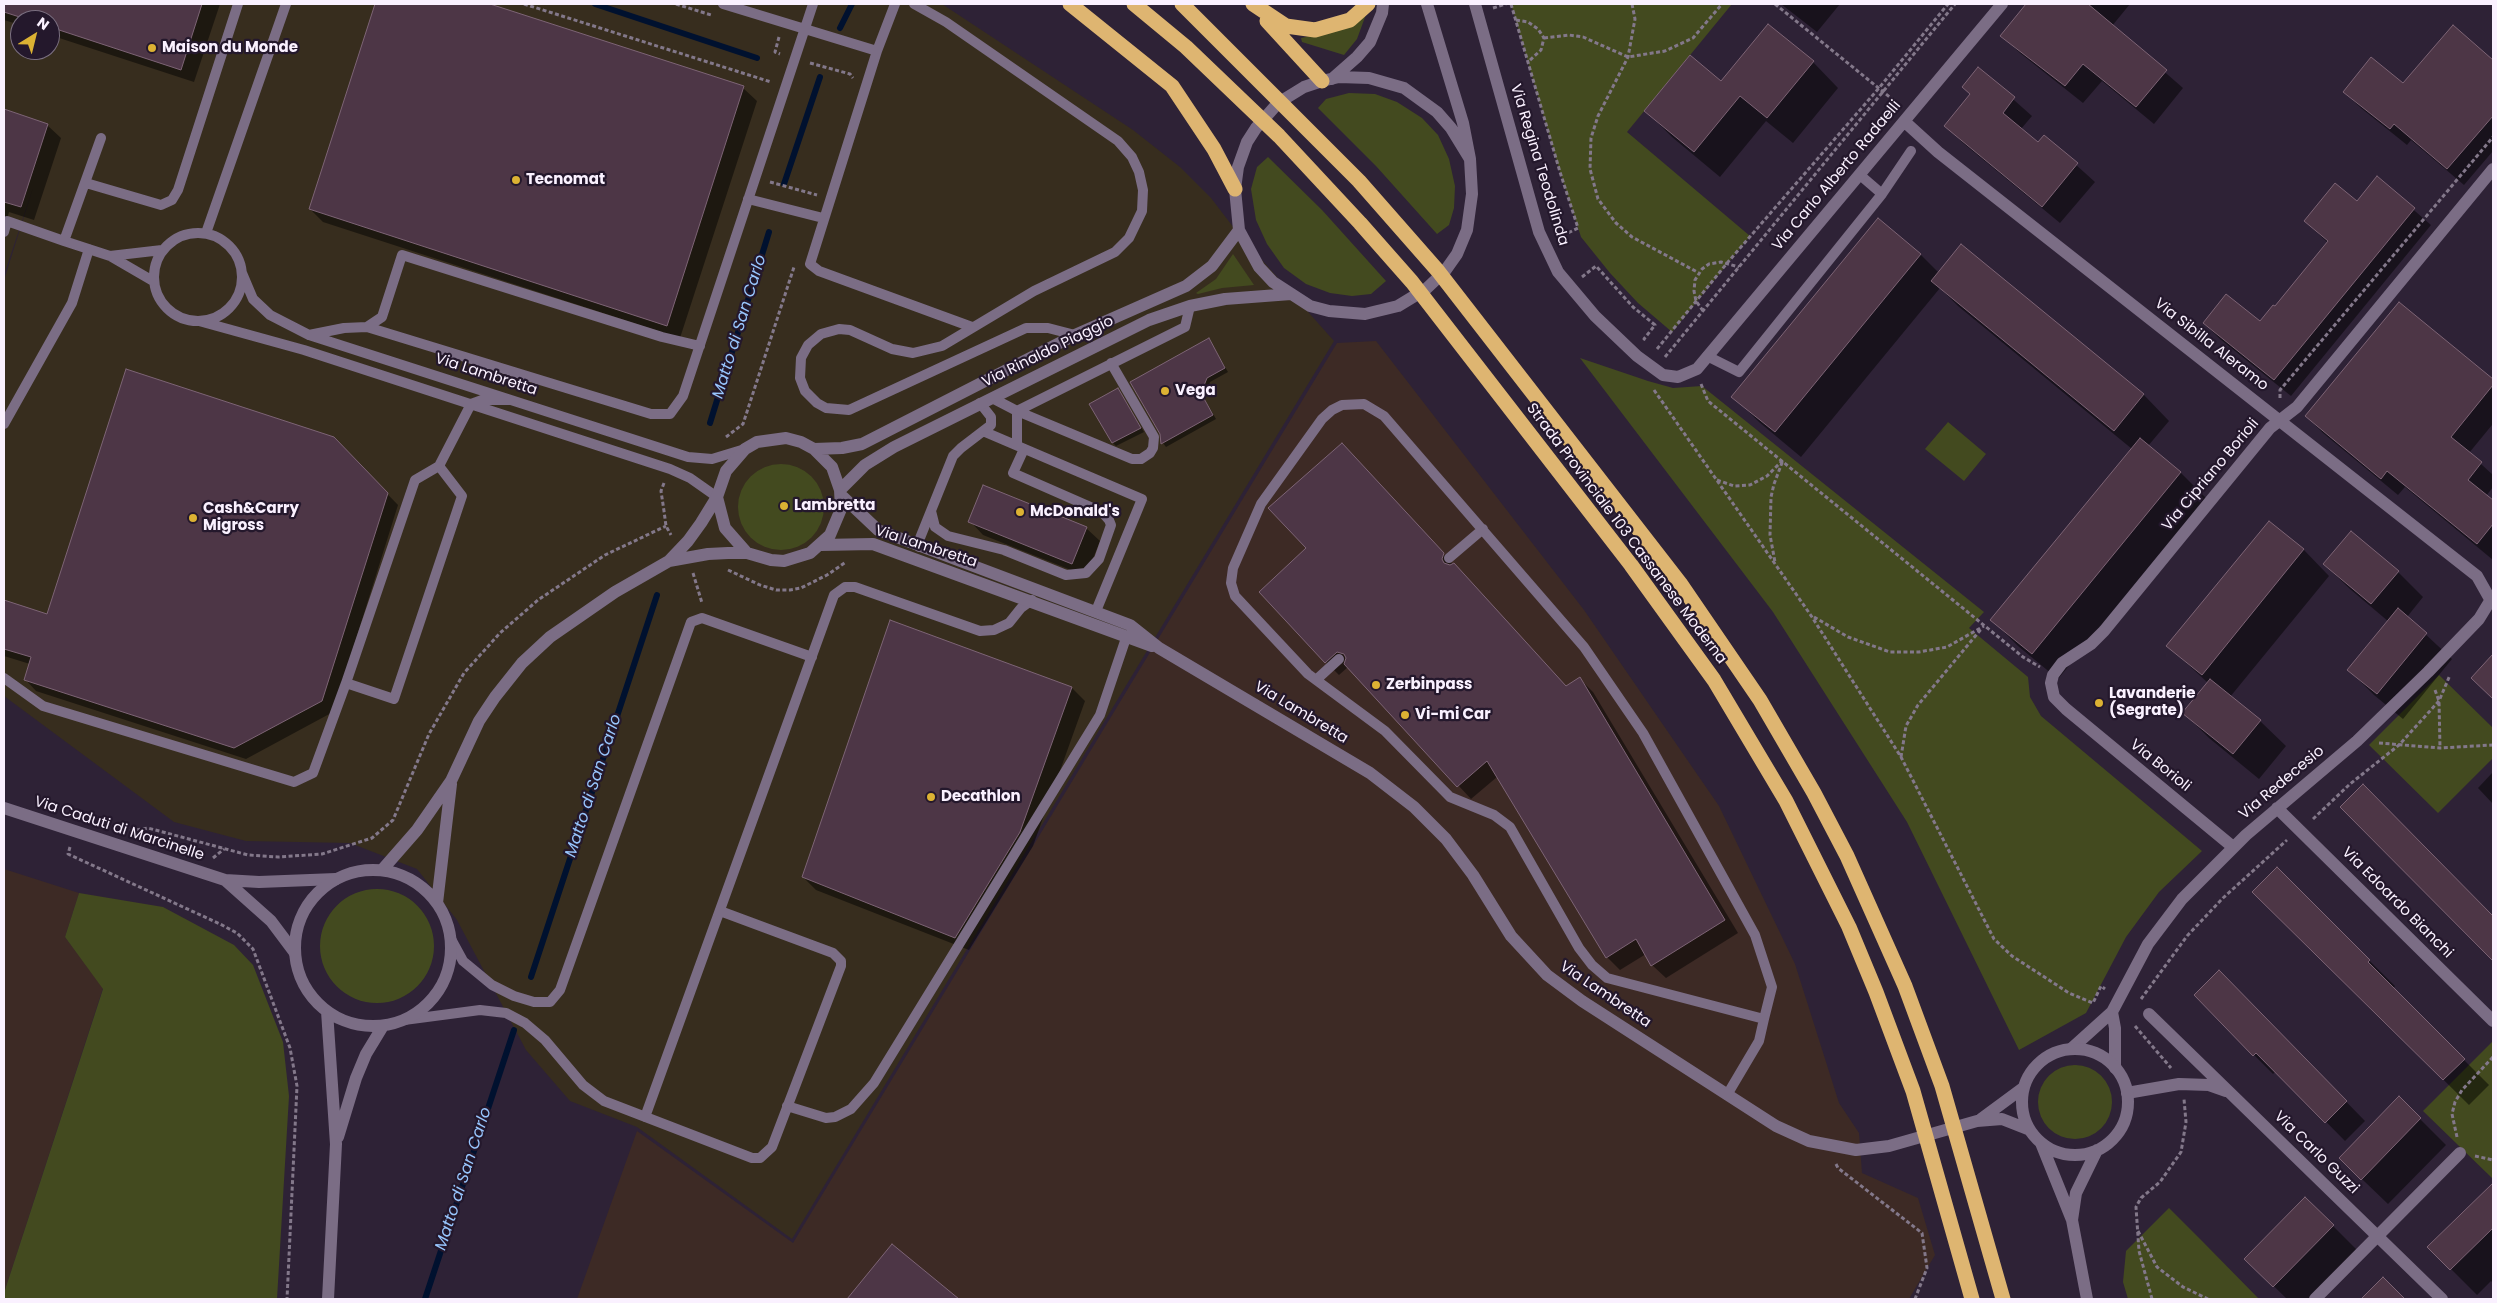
<!DOCTYPE html>
<style>
body{margin:0}
#map{position:relative;width:2497px;height:1303px;overflow:hidden;background:#2e2236;font-family:Poppins,sans-serif}
canvas{display:block}
.frame{position:absolute;inset:0;border:5px solid #faf1ff;pointer-events:none}
.north{position:absolute;left:10px;top:10px;width:50px;height:50px;box-sizing:border-box;background:#24182c;border:1px solid #7a6f80;border-radius:50%;rotate:36deg;font-size:14px;font-weight:700;line-height:20px;text-align:center;color:#faf1ff}
.north::after{content:'';display:block;margin:auto;width:18px;height:22px;background:#dcb233;clip-path:polygon(50% 0,100% 100%,50% 72%,0 100%)}
</style>
<div id="map">
<canvas width="2497" height="1303"></canvas>
<div class="frame"></div>
<div class="north">N</div>
</div>
<script>
const c = document.querySelector('canvas').getContext('2d');
c.lineJoin = 'round';
function fillPath(path, color) {
  c.fillStyle = color;
  c.fill(path, 'evenodd');
}
function toPath(rows) {
  const path = new Path2D();
  for (const r of rows) {
    if (r.length === 3) {
      path.moveTo(r[0] + r[2], r[1]);
      path.arc(r[0], r[1], r[2], 0, 2 * Math.PI);
      continue;
    }
    path.moveTo(r[0], r[1]);
    for (let i = 2; i < r.length; i += 2) path.lineTo(r[i], r[i + 1]);
  }
  return path;
}
function strokePath(path, color, width, dash) {
  c.strokeStyle = color;
  c.lineWidth = width;
  c.lineCap = dash ? 'butt' : 'round';
  c.setLineDash(dash || []);
  c.stroke(path);
}
function drawText(font, color, halo, rows, align = 'center') {
  c.font = font + ' Poppins,sans-serif';
  c.lineWidth = 4.5;
  c.setLineDash([]);
  c.textBaseline = 'middle';
  c.strokeStyle = halo;
  c.fillStyle = color;
  for (const [text, x, y, turn = 0] of rows) {
    c.save();
    c.translate(x, y);
    c.rotate((+turn || 0) * Math.PI / 180);
    c.textAlign = isNaN(turn) ? turn : align;
    if (halo) c.strokeText(text, 0, 0);
    c.fillText(text, 0, 0);
    c.restore();
  }
}
fillPath(toPath([
 [4,4,942,4,1133,130,1180,167,1211,198,1237,232,1334,341,792,1239,637,1127,570,1101,526,1050,457,920,417,869,350,843,246,841,174,822,4,696,4,280,33,188,4,275],
 [20,20,50,20,50,50,20,50]
]), '#372d1e');
fillPath(toPath([
 [1376,341,1584,610,1719,806,1795,964,1839,1103,1859,1133,1862,1173,1918,1198,1935,1255,1909,1299,577,1299,637,1131,793,1243,1337,343],
 [4,869,79,893,65,937,103,988,4,1293]
]), '#3d2a25');
fillPath(toPath([
 [1511,4,1732,4,1627,132,1750,236,1672,332,1638,303,1610,273,1581,237,1560,172],
 [1368,9,1357,39,1344,55,1302,42,1301,38,1334,31],
 [1349,93,1375,94,1397,102,1422,118,1438,135,1449,159,1455,186,1454,208,1449,225,1437,234,1376,166,1318,108,1326,99],
 [1268,157,1322,210,1386,281,1371,294,1352,296,1330,293,1306,284,1284,268,1267,244,1256,220,1251,189,1257,167],
 [1233,254,1254,285,1222,288,1198,294,1196,293,1216,279],
 [1580,358,1648,381,1673,388,1702,386,1984,612,1969,628,2028,677,2030,697,2041,716,2202,851,2159,892,2126,937,2086,1013,2019,1050,1907,822,1773,612],
 [1948,422,1986,454,1964,481,1925,449],
 [781,507,43],
 [2439,675,2493,728,2493,758,2438,813,2369,745],
 [377,946,57],
 [79,893,163,907,234,945,253,965,283,1042,289,1096,277,1299,4,1299,4,1293,103,989,65,937],
 [2493,1041,2493,1179,2423,1111],
 [2075,1102,37],
 [2169,1208,2204,1243,2259,1299,2128,1299,2123,1282,2126,1251]
]), '#434a1f');
fillPath(toPath([
 [4,4,220,4,194,82,50,35,50,20,20,20,20,25,4,20],
 [376,4,486,4,743,88,757,101,680,338,323,222,310,209],
 [1781,4,1840,4,1817,32],
 [2028,4,2130,4,2112,26,2183,88,2154,124,2102,81,2083,103,2020,53,2002,36],
 [2453,27,2493,61,2493,151,2464,185,2411,140,2407,145,2361,108,2344,92,2403,85],
 [1813,62,1838,88,1793,143,1766,121,1720,177,1672,137,1646,111,1721,82],
 [1979,69,2032,116,2021,129,2038,143,2044,136,2095,182,2060,223,1963,143,1946,126,1971,95],
 [4,111,47,125,61,138,34,220,9,212,4,229],
 [2377,178,2431,225,2291,396,2220,339,2204,323,2260,323,2276,308,2328,243,2305,221,2357,203],
 [1878,220,1921,255,1939,273,1961,246,2144,395,2169,421,2148,446,2180,472,2206,498,2058,679,2018,646,1992,620,2132,449,1958,306,1940,288,1801,457,1759,422,1733,396],
 [2399,304,2493,381,2493,426,2492,425,2469,453,2493,475,2493,487,2486,496,2493,502,2493,560,2405,487,2398,495,2323,433,2306,416],
 [1209,340,1228,372,1210,382,1204,398,1216,419,1166,447,1163,443,1161,433],
 [1118,390,1144,432,1116,446,1112,442],
 [333,438,398,505,333,712,246,759,36,691,25,679,30,664,4,656,4,601,48,615],
 [1355,458,1566,687,1580,679,1593,692,1738,933,1666,978,1652,965,1646,954,1620,970,1607,957,1497,777,1471,799,1348,667,1339,675,1326,662,1308,548],
 [970,521,1086,528,1100,541,1086,576,983,535],
 [2269,522,2304,550,2329,576,2230,697,2260,721,2286,746,2259,779,2209,738,2184,713,2208,683,2168,646],
 [2324,564,2398,572,2423,597,2407,617,2452,659,2403,719,2374,695,2349,670,2389,622,2350,589],
 [1072,688,1085,701,1033,846,969,950,816,890,803,877],
 [2493,772,2493,804,2478,788],
 [2277,869,2395,986,2393,989,2489,1085,2469,1105,2254,892],
 [2238,991,2365,1121,2345,1141,2276,1071,2273,1074,2254,1055],
 [2399,1098,2446,1145,2388,1204,2340,1158],
 [2492,1186,2493,1283,2491,1281,2477,1295,2429,1247],
 [2305,1198,2359,1252,2312,1299,2287,1299,2246,1259],
 [892,1246,957,1299,849,1299]
]), '#0007');
strokePath(toPath([
 [595,4,757,58],
 [840,28,852,4],
 [784,184,820,77],
 [710,423,769,232],
 [531,977,657,595],
 [425,1299,514,1030]
]), '#00112f', 6);
const building = toPath([
 [4,4,202,4,181,70,50,27,50,20,29,20,4,12,4,4],
 [375,4,490,4,744,86,667,326,309,209,375,4],
 [2026,4,2088,4,2167,70,2136,107,2083,64,2065,86,2000,36,2026,4],
 [1768,24,1814,61,1767,118,1740,96,1694,152,1644,111,1690,55,1721,81,1768,24],
 [2453,25,2493,60,2493,116,2447,169,2394,124,2390,129,2343,92,2371,57,2403,83,2453,25],
 [1978,67,2015,97,2003,113,2038,142,2044,135,2078,163,2042,207,1944,126,1970,94,1962,87,1978,67],
 [4,109,48,124,21,207,4,202,4,109],
 [2377,176,2415,208,2274,380,2203,323,2226,294,2260,321,2273,305,2275,306,2328,241,2304,221,2335,183,2357,201,2377,176],
 [1878,218,1921,254,1775,432,1731,397,1878,218],
 [1961,244,2144,394,2114,431,1931,281,1961,244],
 [2399,302,2493,379,2493,385,2451,437,2482,462,2468,480,2493,500,2493,524,2477,544,2387,471,2381,479,2305,416,2399,302],
 [1209,338,1225,368,1207,378,1201,393,1213,415,1161,444,1160,434,1130,382,1209,338],
 [126,369,334,437,388,493,322,701,234,748,24,680,31,657,4,649,4,600,47,614,126,369],
 [1118,388,1141,428,1112,443,1089,404,1118,388],
 [2140,438,2181,472,2032,654,1990,620,2140,438],
 [1342,443,1444,553,1442,559,1444,563,1450,565,1454,563,1566,686,1580,677,1725,920,1651,966,1636,939,1606,958,1487,761,1457,787,1344,664,1346,658,1344,654,1337,652,1325,663,1259,592,1306,548,1268,508,1342,443],
 [983,485,1087,527,1072,564,968,522,983,485],
 [2269,521,2304,549,2202,675,2166,646,2269,521],
 [2351,531,2399,571,2371,604,2323,564,2351,531],
 [2398,608,2427,633,2377,694,2347,670,2398,608],
 [890,620,1072,687,1020,832,955,938,802,877,890,620],
 [2493,654,2493,699,2471,678,2493,654],
 [2210,679,2261,720,2233,754,2182,713,2210,679],
 [2363,784,2493,916,2493,961,2340,807,2363,784],
 [2277,867,2370,960,2368,962,2465,1059,2443,1080,2252,892,2277,867],
 [2219,970,2347,1101,2325,1123,2256,1053,2253,1056,2194,995,2219,970],
 [2399,1096,2421,1118,2361,1180,2339,1158,2399,1096],
 [2493,1183,2493,1228,2450,1270,2427,1247,2493,1183],
 [2305,1197,2334,1225,2273,1287,2244,1259,2305,1197],
 [892,1244,959,1299,847,1299,892,1244],
 [2383,1277,2405,1299,2361,1299,2383,1277]
]);
fillPath(building, '#4d3646');
strokePath(building, '#7d6475', 1);
strokePath(toPath([
 [524,4,771,82],
 [676,4,711,15],
 [1511,4,1560,172,1578,228,1560,237],
 [1632,4,1635,19,1628,57,1598,116,1591,138,1590,169,1598,199,1616,223,1632,237,1699,273],
 [1775,4,1897,103],
 [1493,8,1506,4],
 [1516,20,1528,22,1538,29,1544,38,1541,50,1528,62],
 [779,37,775,52,780,54],
 [1544,38,1569,35,1583,37,1628,57,1665,51,1693,38,1722,4],
 [810,63,850,74,853,78],
 [770,182,817,195],
 [1582,277,1596,266,1633,307,1655,325,1644,339,1646,340],
 [1703,311,1696,301,1694,291,1695,280,1702,269,1709,264,1721,262,1739,267],
 [1657,349,1728,262,1879,88,1948,4],
 [1665,357,1955,4],
 [1701,384,1708,401,2023,657,2040,667],
 [1654,390,1812,617,1901,757,1994,939,2012,956,2069,993,2093,1003,2101,986,2105,989],
 [2280,398,2280,390,2493,137],
 [726,437,743,424,794,267],
 [1717,480,1734,486,1750,485,1767,476,1783,460,1774,484,1771,497,1770,535,1775,562],
 [664,483,661,491,664,511,666,526,671,535],
 [728,570,760,585,776,590,790,590,801,588,827,575,846,562],
 [693,573,702,603],
 [1814,617,1848,637,1890,652,1919,652,1947,647,1984,626],
 [2435,690,2439,701,2440,748],
 [2379,743,2440,748,2493,745],
 [1901,757,1906,726,1918,705,1982,628],
 [2313,819,2350,784,2399,745,2439,701,2450,675],
 [130,831,148,828,248,855,278,857,322,854,372,838,393,820,429,734,464,673,500,633,538,600,605,555,666,526],
 [70,847,68,854,220,924,237,933,253,949,290,1048,297,1086,287,1299],
 [213,858,224,849],
 [2141,999,2187,936,2223,898,2287,840],
 [2135,1026,2171,1068],
 [2457,1137,2452,1114,2455,1102,2462,1090,2493,1057],
 [2475,1156,2493,1160],
 [1836,1164,1838,1168,1922,1233,1927,1268,1915,1299],
 [2138,1231,2157,1267,2183,1287,2208,1299],
 [2152,1299,2139,1251,2136,1207,2141,1198,2160,1182,2181,1152,2186,1122,2184,1099]
]), '#83788a', 3, [4, 2.5]);
strokePath(toPath([
 [723,4,877,51],
 [895,4,877,51,810,264,819,271,972,327],
 [914,4,946,22,1118,141,1132,157,1139,172,1143,190,1142,211,1129,238,1115,252,1034,291,942,346,913,353,892,349,850,330,839,329,821,334,808,345,801,358,800,378,805,391,817,403,826,408,849,410,1026,328,1048,328,1075,335],
 [101,138,64,241,110,256,153,281],
 [1860,175,1882,194],
 [86,183,161,205,172,200,178,190,238,4],
 [748,199,823,218],
 [4,232,7,221,64,241],
 [198,277,44],
 [206,233,286,4],
 [110,256,162,250],
 [242,273,253,299,270,315,309,335,688,457,712,459,745,449],
 [199,321,304,350,670,469,690,478,717,497],
 [367,327,382,317,402,255,662,337,700,346],
 [309,335,344,328,367,327,651,414,670,414,683,396,813,4],
 [1707,356,1739,372,1882,194,1911,151],
 [992,398,1017,411,1185,327,1190,306],
 [4,424,72,303,89,249],
 [985,432,1142,499,1096,611],
 [1017,445,1017,411,1132,459,1141,459,1150,453,1153,448,1154,437,1111,363],
 [439,466,415,480,346,683,394,699,462,496,439,466,471,404,482,400,510,400],
 [931,511,935,527,948,536,1004,550,1066,575,1086,573,1099,559,1111,525,1109,520,1102,512,1013,473,1024,449],
 [919,547,920,538,953,456,961,448,991,425,991,417,980,403],
 [1449,558,1483,529],
 [4,678,43,706,294,782,313,773,346,683],
 [1316,680,1339,659],
 [451,939,463,961,492,985,514,996,534,1002,550,1002,560,990,691,622,702,618,812,657],
 [404,1020,480,1010,506,1013,525,1023,545,1040,583,1085,604,1101,752,1158,760,1158,772,1147,841,966,841,961,833,953,720,911],
 [1727,1095,1759,1041,1764,1019,1772,987,1755,935,1643,733,1584,647,1384,416,1364,404,1342,405,1332,410,1322,419,1261,504,1233,568,1231,583,1235,596,1308,674,1385,731,1450,797,1494,815,1510,827,1579,948,1592,965,1607,978,1764,1019],
 [787,1106,826,1118,835,1117,851,1109,874,1083,1100,715,1126,638],
 [645,1117,834,595,845,587,855,587,980,631,994,630,1009,623,1021,608,1032,600]
]), '#7b6d85', 10);
strokePath(toPath([
 [1475,4,1539,232,1558,272,1595,316,1637,356,1663,375,1678,377,1697,369,2002,4],
 [1905,122,1938,152,2477,576,2490,599],
 [4,808,225,880,259,882,336,879],
 [2277,808,2493,1021],
 [2233,847,2066,709,2054,697,2051,683,2053,675,2062,663,2091,644,2104,631,2270,428,2297,407,2493,169],
 [225,880,271,921,295,953],
 [2112,1012,2115,1028,2115,1068],
 [2149,1014,2442,1299],
 [2071,1049,2112,1012,2148,944,2182,899,2246,835,2357,741,2428,672,2479,619,2493,596],
 [2127,1093,2179,1084,2209,1085,2226,1091],
 [2315,1299,2460,1153]
]), '#7b6d85', 12);
strokePath(toPath([
 [1427,4,1463,123,1470,159,1472,194,1467,230,1457,254,1445,271,1426,289,1398,306,1365,314,1329,311,1310,306,1273,282,1259,267,1239,230,1235,189,1238,167,1247,142,1256,128,1278,103,1304,87,1322,81,1339,77,1369,78,1404,88,1437,112,1451,128,1470,159],
 [1332,79,1357,57,1370,42,1382,13,1383,4],
 [814,449,842,448,862,444,1075,335,1186,286,1212,266,1239,230],
 [840,490,865,465,894,447,1149,320,1190,306,1225,299,1291,294],
 [841,495,878,530,1130,625,1159,648,1370,773,1414,807,1446,839,1473,875,1511,936,1547,975,1582,1001,1776,1126,1809,1141,1856,1150,1889,1146,1977,1121,2002,1119,2030,1130],
 [717,497,725,528,747,553],
 [821,545,873,544,1152,646],
 [373,948,78],
 [382,870,417,830,451,781,479,721,495,697,522,663,550,637,615,592,669,561,708,554,728,553,747,553,771,560,784,561,810,553,830,535,841,509,840,490,832,467,814,449,801,442,786,438,757,442,745,449,726,471,717,497,701,523,688,541,669,561],
 [437,903,451,784],
 [327,1011,336,1144,328,1299],
 [2075,1102,53],
 [1981,1119,2023,1088],
 [338,1137,356,1078,366,1054,383,1026],
 [2041,1143,2072,1220,2087,1299],
 [2072,1220,2076,1193,2097,1150]
]), '#7b6d85', 12);
strokePath(toPath([
 [1070,4,1172,86,1214,149,1235,189],
 [1134,4,1186,47,1279,136,1360,223,1412,282,1631,565,1714,680,1786,801,1849,927,1876,992,1913,1091,1972,1299],
 [1182,4,1359,181,1438,271,1680,583,1760,700,1814,793,1847,856,1905,986,1942,1086,2003,1299],
 [1253,4,1286,26,1315,30,1350,20,1368,4],
 [1267,21,1322,81]
]), '#deb571', 15);
for (const [x, y, r, color] of [
 [152,48,5,"#dcb233"],
 [516,180,5,"#dcb233"],
 [1165,391,5,"#dcb233"],
 [784,506,5,"#dcb233"],
 [1020,512,5,"#dcb233"],
 [193,518,5,"#dcb233"],
 [1376,685,5,"#dcb233"],
 [2099,703,5,"#dcb233"],
 [1405,715,5,"#dcb233"],
 [931,797,5,"#dcb233"]
]) {
  const dot = new Path2D();
  dot.arc(x, y, r, 0, 2 * Math.PI);
  c.fillStyle = color;
  c.fill(dot);
  strokePath(dot, '#24182c', 2);
}
drawText('bold 15px', '#faf1ff', '#24182c', [
 ["Maison du Monde",162,48],
 ["Tecnomat",526,180],
 ["Vega",1175,391],
 ["Lambretta",794,506],
 ["Cash&Carry",203,509],
 ["Migross",203,526],
 ["McDonald's",1030,512],
 ["Zerbinpass",1386,685],
 ["Lavanderie",2109,694],
 ["(Segrate)",2109,711],
 ["Vi-mi Car",1415,715],
 ["Decathlon",941,797]
], 'left');
drawText('15px', '#faf1ff', '#24182c', [
 ["Via Regina Teodolinda",1539,165,73],
 ["Via Carlo Alberto Radaelli",1837,176,-50],
 ["Via Sibilla Aleramo",2211,345,38],
 ["Via Rinaldo Piaggio",1048,352,-26],
 ["Via Lambretta",486,375,18],
 ["Via Cipriano Borioli",2211,475,-50],
 ["Strada Provinciale 103 Cassanese Moderna",1626,534,53],
 ["Via Lambretta",926,547,18],
 ["Via Lambretta",1301,713,31],
 ["Via Borioli",2160,766,39],
 ["Via Redecesio",2282,783,-40],
 ["Via Caduti di Marcinelle",119,829,18],
 ["Via Edoardo Bianchi",2397,903,45],
 ["Via Lambretta",1605,995,34],
 ["Via Carlo Guzzi",2316,1153,44]
]);
drawText('italic 16px', '#98c6fe', '#24182c', [
 ["Matto di San Carlo",740,327,-73],
 ["Matto di San Carlo",594,786,-72],
 ["Matto di San Carlo",464,1179,-72]
]);
</script>
